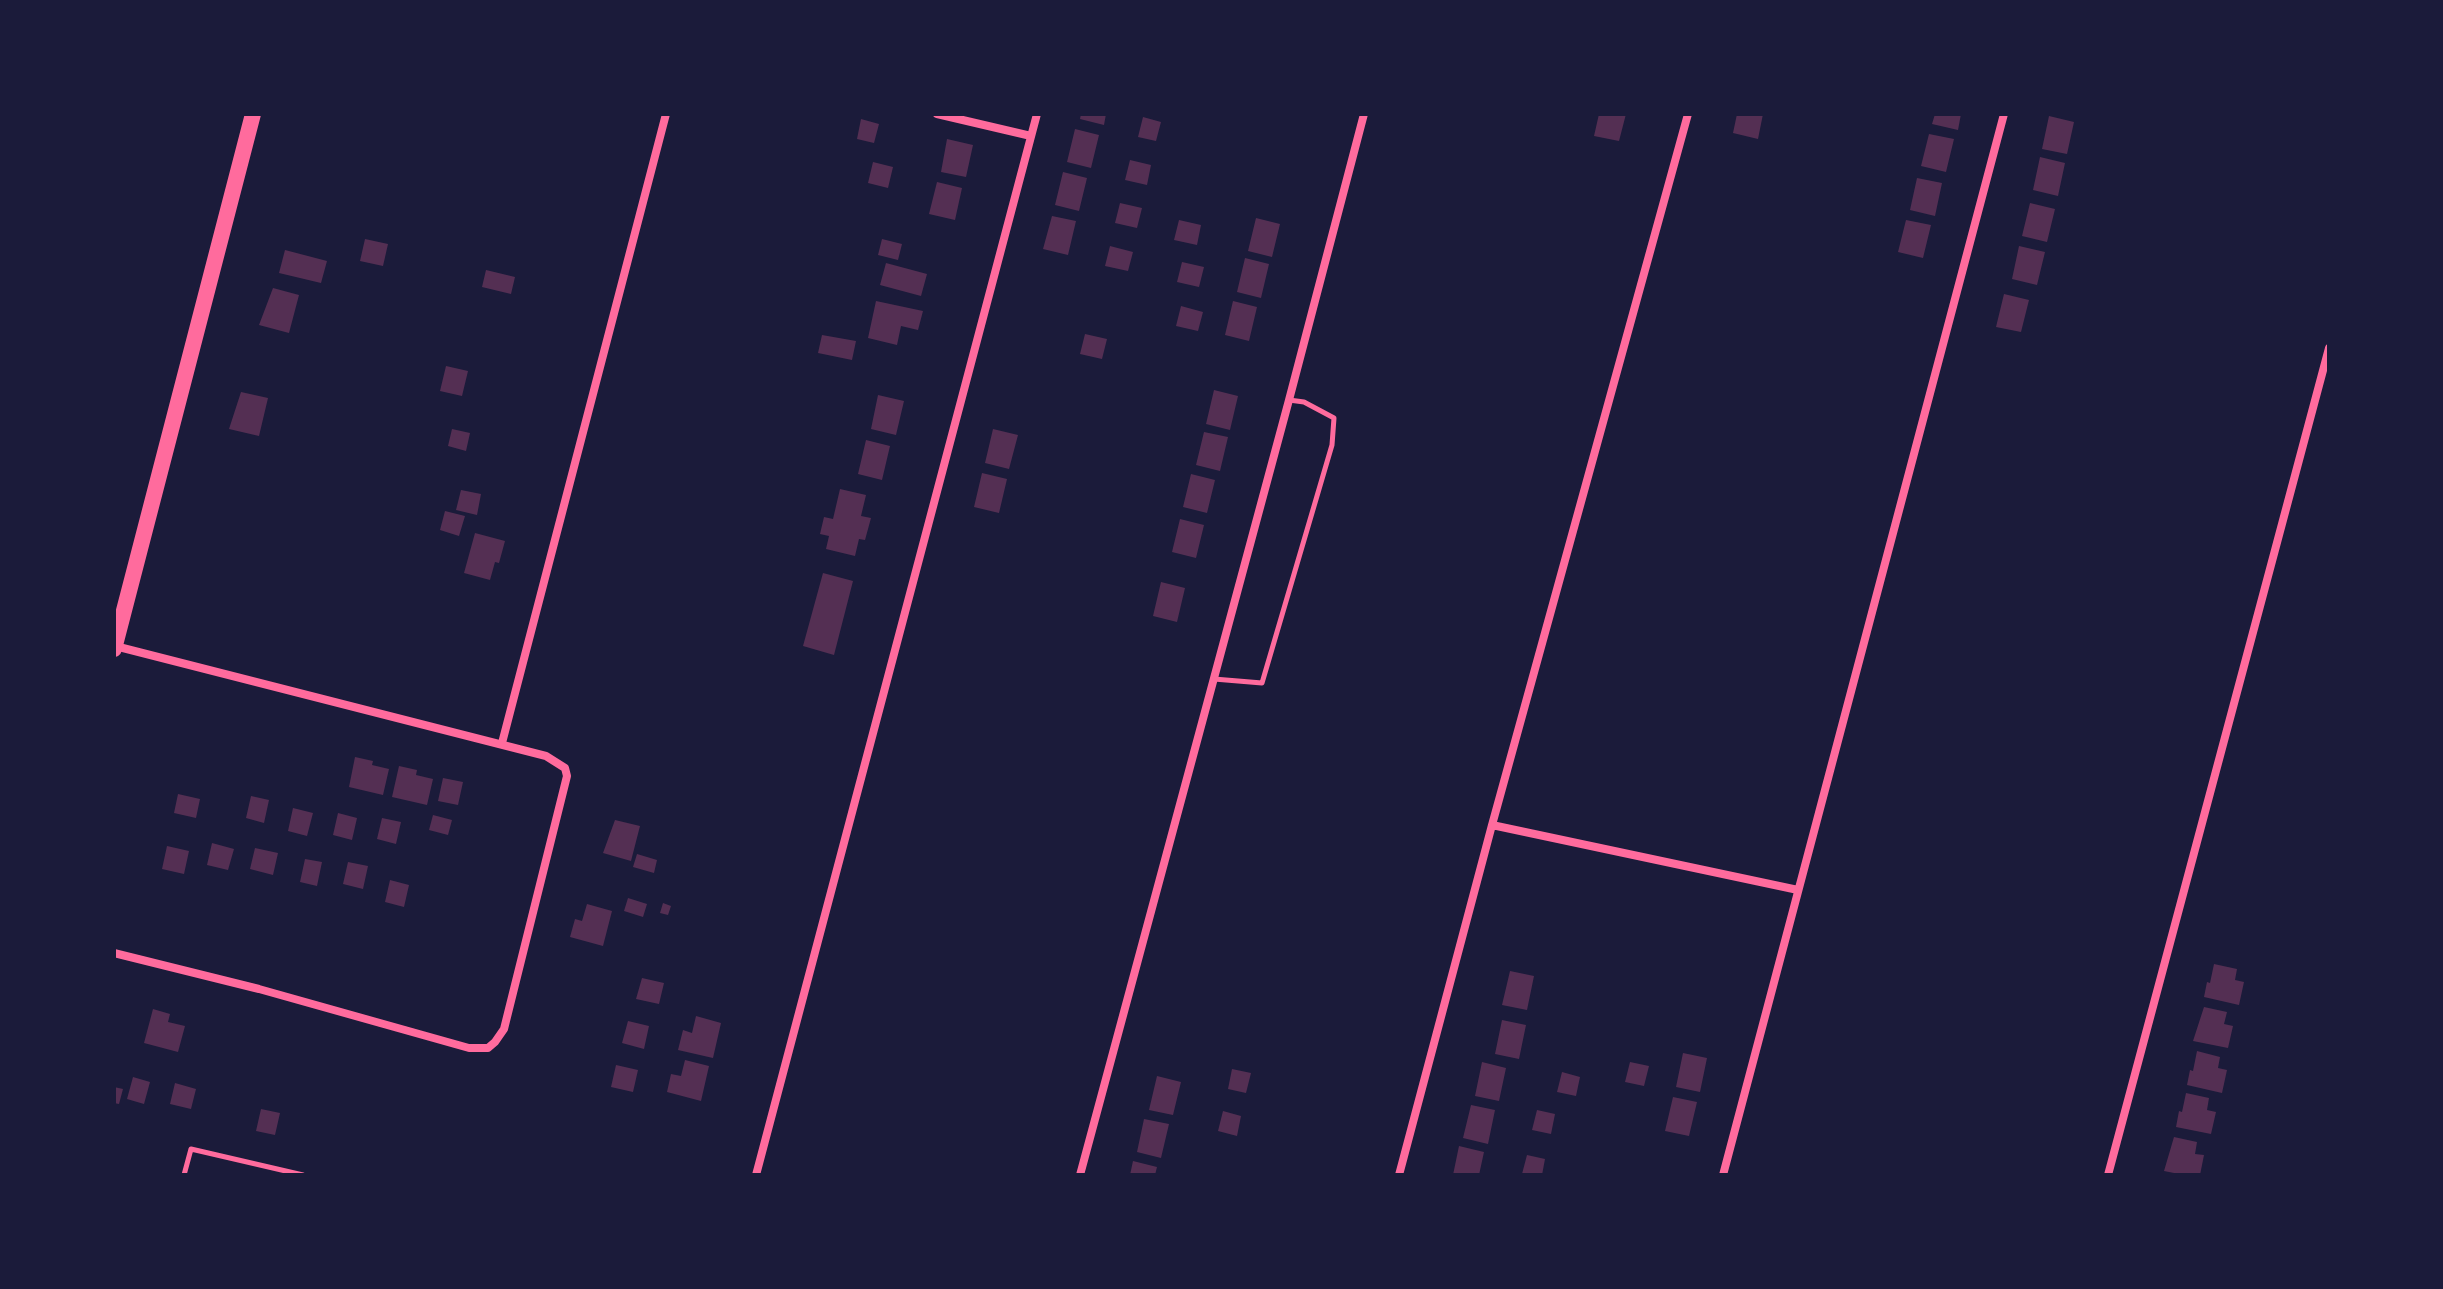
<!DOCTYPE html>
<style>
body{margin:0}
#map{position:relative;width:2443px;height:1289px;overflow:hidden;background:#1b1b3a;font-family:Roboto,sans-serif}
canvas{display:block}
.frame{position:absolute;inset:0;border:116px solid #1b1b3a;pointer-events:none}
</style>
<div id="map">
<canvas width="2443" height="1289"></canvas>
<div class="frame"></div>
</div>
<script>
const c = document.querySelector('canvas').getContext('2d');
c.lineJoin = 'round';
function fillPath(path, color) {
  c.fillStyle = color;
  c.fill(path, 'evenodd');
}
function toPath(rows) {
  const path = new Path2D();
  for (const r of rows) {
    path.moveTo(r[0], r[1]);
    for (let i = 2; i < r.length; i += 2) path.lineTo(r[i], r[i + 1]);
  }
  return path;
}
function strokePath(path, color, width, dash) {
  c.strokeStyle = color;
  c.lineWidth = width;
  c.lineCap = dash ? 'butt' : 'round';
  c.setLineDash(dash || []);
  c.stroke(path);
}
fillPath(toPath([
 [1081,114,1106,114,1104,125,1080,119],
 [1599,114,1626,114,1619,141,1594,136],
 [1737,114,1763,114,1758,139,1733,133],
 [1935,114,1961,114,1958,130,1932,124],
 [2049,116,2074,122,2067,154,2042,149],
 [1143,117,1161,122,1156,141,1138,137],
 [861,119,879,124,874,143,857,139],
 [1075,129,1099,135,1091,168,1067,162],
 [1929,134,1954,139,1946,172,1921,166],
 [947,139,973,145,966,177,941,172],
 [2040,157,2065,163,2058,196,2033,190],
 [1130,160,1151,165,1147,185,1125,180],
 [873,162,893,167,888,188,868,183],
 [1063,172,1087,178,1079,211,1055,205],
 [1917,178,1942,183,1935,216,1910,210],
 [937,182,962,188,955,220,929,214],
 [1120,203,1142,208,1137,228,1115,223],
 [2030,203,2055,209,2047,242,2022,236],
 [1052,216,1076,221,1068,255,1043,249],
 [1256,218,1280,224,1272,257,1248,251],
 [1179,220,1201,225,1197,245,1174,240],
 [1906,220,1931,225,1923,258,1898,252],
 [365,239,388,244,383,266,360,261],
 [882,239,902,244,898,260,878,255],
 [1110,246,1133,252,1128,271,1105,266],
 [2019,246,2045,252,2037,285,2012,279],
 [285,250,327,261,321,283,279,273],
 [1245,258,1269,264,1261,298,1237,292],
 [1182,262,1204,267,1199,287,1177,282],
 [886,263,927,274,921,296,880,285],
 [486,270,515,277,511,294,482,287],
 [273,288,299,295,289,333,259,325],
 [2004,294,2029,300,2021,332,1996,327],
 [876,301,923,311,918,330,901,326,897,345,868,338],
 [1233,301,1257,307,1249,341,1225,335],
 [1181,306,1203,312,1198,331,1176,326],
 [1085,334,1107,339,1102,359,1080,354],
 [822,335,856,341,852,360,818,353],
 [446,366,468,371,462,396,440,391],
 [1214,390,1238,396,1230,430,1206,424],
 [241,392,268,398,259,436,229,429],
 [878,395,904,401,896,435,871,429],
 [452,429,470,433,466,451,448,446],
 [993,429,1018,435,1009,469,985,463],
 [1204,432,1228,437,1220,471,1196,465],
 [866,440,890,446,882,480,858,474],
 [982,473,1007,479,999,513,974,507],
 [1191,474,1215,480,1207,513,1183,507],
 [840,489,866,495,861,516,871,518,865,540,859,539,855,556,826,549,829,536,820,534,824,517,833,519],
 [461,490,481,494,477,515,456,510],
 [445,511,465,516,459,536,440,530],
 [1180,519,1204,525,1196,558,1172,552],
 [475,533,505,541,499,563,495,562,490,580,464,573],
 [823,573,853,581,834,655,803,646],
 [1161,582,1185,588,1177,622,1153,616],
 [355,757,373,761,372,765,389,769,383,795,349,787],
 [399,766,417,770,416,775,433,779,427,805,392,797],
 [443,778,463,782,458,805,438,801],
 [178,794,200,799,196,818,174,813],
 [251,796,269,800,264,823,246,818],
 [293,808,313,813,307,836,288,831],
 [338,813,357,818,352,840,333,835],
 [433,815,452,820,448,835,429,830],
 [382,818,401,822,396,844,377,839],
 [615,820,640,826,631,861,603,853],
 [212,843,234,849,228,870,207,865],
 [167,846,189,851,184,874,162,869],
 [255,848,278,853,273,875,250,869],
 [637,854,657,860,654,873,633,867],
 [305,859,322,862,317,886,300,882],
 [348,862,368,866,363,889,343,884],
 [390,880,409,885,404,907,385,902],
 [628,898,647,904,643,917,624,911],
 [663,903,671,906,668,915,660,913],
 [587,904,612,911,603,946,570,937,575,919,582,921],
 [2214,964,2237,969,2235,980,2244,982,2239,1005,2204,997,2207,982,2210,983],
 [1510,971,1534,976,1527,1010,1502,1005],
 [642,978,664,983,659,1004,636,999],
 [2204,1007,2227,1012,2224,1024,2233,1026,2228,1048,2193,1041],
 [153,1009,170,1014,168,1022,185,1026,178,1052,144,1043],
 [696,1016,721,1023,713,1058,678,1050,683,1030,692,1033],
 [1502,1020,1526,1025,1519,1059,1495,1054],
 [628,1021,649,1026,644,1049,622,1043],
 [2197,1051,2220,1057,2218,1068,2227,1070,2222,1093,2187,1085,2190,1070,2193,1071],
 [1683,1053,1707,1058,1700,1092,1676,1087],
 [685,1060,709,1066,701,1101,667,1092,671,1074,681,1076],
 [1482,1062,1506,1068,1499,1101,1475,1096],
 [1630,1062,1649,1066,1644,1086,1625,1082],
 [616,1065,638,1070,633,1092,611,1087],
 [1232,1069,1251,1073,1246,1093,1228,1089],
 [1562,1072,1580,1077,1576,1096,1557,1092],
 [1157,1076,1181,1082,1173,1115,1149,1110],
 [133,1077,150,1082,144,1104,127,1099],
 [175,1083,196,1089,191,1109,170,1104],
 [114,1087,123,1089,119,1104,114,1103],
 [2186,1093,2209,1098,2207,1110,2216,1112,2211,1134,2176,1127,2179,1111,2182,1112],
 [1673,1097,1697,1102,1689,1136,1665,1131],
 [1471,1105,1495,1110,1488,1144,1463,1138],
 [261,1109,280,1113,275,1135,256,1131],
 [1537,1110,1555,1114,1551,1134,1532,1130],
 [1223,1111,1241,1116,1237,1136,1218,1131],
 [1144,1119,1169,1124,1161,1158,1137,1152],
 [2174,1137,2197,1142,2195,1154,2204,1155,2200,1175,2184,1175,2164,1171],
 [1459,1146,1484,1152,1479,1175,1453,1175],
 [1527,1155,1545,1159,1542,1175,1522,1174],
 [1133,1161,1157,1167,1155,1175,1130,1175]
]), '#542f53');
strokePath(toPath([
 [1214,679,1262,683,1332,445,1334,418,1304,402,1289,400],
 [184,1175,191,1149,303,1175]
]), '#ff6b9d', 5);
strokePath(toPath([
 [937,114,1031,136],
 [502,743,666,114],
 [1492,825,1798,890],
 [114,953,259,989,469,1048,488,1048,495,1042,504,1029,567,776,565,768,546,756,115,646],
 [756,1175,1037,114],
 [1080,1175,1289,400,1364,114],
 [1399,1175,1492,825,1688,114],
 [1723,1175,2004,114],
 [2108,1175,2329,348]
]), '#ff6b9d', 8);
strokePath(toPath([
 [114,649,253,114]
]), '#ff6b9d', 16);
</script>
